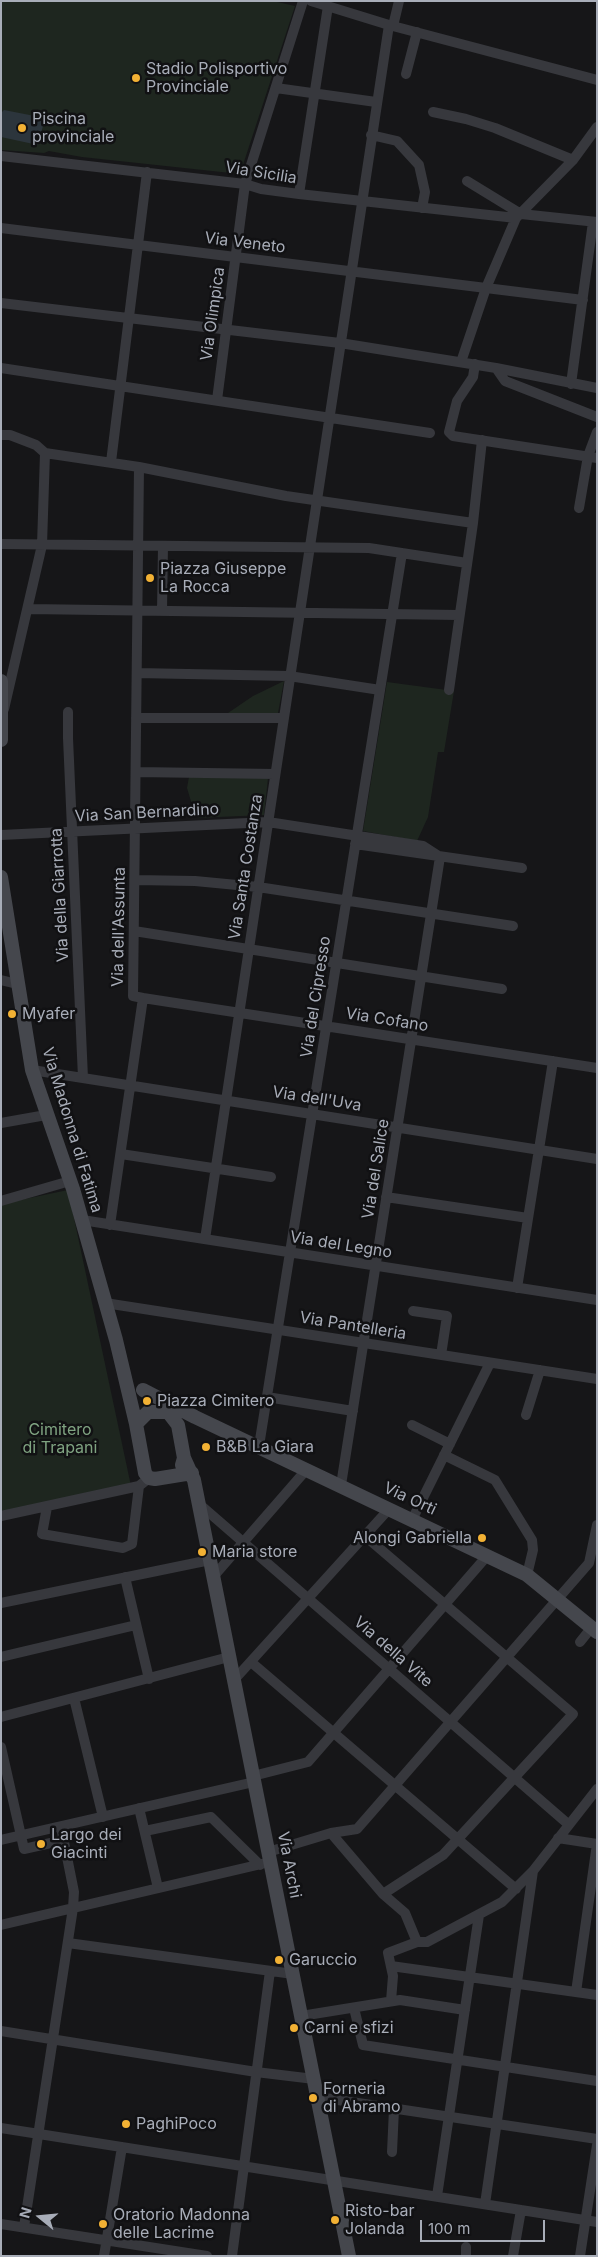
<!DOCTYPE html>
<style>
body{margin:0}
#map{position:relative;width:598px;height:2257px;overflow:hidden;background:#161618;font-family:Inter,sans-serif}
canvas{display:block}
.frame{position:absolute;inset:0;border:2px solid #a8adb8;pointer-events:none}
.north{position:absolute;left:15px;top:2192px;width:50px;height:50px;-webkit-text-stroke:4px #111113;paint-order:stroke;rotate:287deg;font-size:14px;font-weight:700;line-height:20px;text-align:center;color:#a8adb8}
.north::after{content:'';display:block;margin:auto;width:18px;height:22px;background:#a8adb8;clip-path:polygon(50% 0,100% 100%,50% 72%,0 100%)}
.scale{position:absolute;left:420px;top:2220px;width:125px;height:22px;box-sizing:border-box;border:2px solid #a8adb8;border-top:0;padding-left:6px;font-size:15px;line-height:18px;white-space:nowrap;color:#a8adb8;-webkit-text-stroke:4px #111113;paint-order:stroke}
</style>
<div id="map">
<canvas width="598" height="2257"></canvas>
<div class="frame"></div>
<div class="north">N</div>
<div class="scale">100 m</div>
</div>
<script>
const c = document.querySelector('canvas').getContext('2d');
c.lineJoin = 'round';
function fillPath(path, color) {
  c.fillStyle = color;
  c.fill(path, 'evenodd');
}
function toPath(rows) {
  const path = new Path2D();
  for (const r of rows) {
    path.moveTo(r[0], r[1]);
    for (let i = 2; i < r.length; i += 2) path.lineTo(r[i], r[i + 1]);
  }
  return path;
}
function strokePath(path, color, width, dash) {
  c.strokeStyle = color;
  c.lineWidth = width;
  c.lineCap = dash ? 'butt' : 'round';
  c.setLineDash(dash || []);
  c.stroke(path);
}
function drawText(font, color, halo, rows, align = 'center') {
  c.font = font + ' Inter,sans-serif';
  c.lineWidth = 5;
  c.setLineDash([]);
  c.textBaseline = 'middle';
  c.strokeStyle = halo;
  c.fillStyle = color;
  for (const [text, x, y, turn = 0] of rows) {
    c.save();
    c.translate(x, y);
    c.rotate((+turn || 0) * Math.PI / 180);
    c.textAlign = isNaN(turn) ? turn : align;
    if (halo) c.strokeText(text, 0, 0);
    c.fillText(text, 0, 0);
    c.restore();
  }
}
fillPath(toPath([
 [1,1,273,1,295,6,240,174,82,157,49,151,44,153,1,150],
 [284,681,278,713,228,713,253,696],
 [387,682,454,691,444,752,438,752,428,817,417,841,363,831],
 [189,777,268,778,264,815,196,818,187,788],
 [68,1190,131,1486,1,1512,1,1204]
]), '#1e261f');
fillPath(toPath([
 [4,110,45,118,38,145,1,137,1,113]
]), '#2c353c');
strokePath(toPath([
 [311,1,389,25,597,80],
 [393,26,399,1],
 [406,74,417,32],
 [276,88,376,102],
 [433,112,466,119,495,128,573,160],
 [371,135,397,141,419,165,425,192,422,208],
 [1,156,245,184,261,189,299,194,516,218],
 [467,181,521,214],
 [299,194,328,6],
 [521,214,597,222],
 [1,228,583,300],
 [1,303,340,343,496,368,597,388],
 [461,362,486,288,516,218,573,160,597,127],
 [475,364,473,377,457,401,449,432,453,436,597,458],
 [1,368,430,433],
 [496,368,505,381,597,417],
 [571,384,593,222],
 [217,400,245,184,303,1],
 [1,435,10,435,36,445,45,453],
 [45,453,139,467,286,496,473,523],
 [111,462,147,172],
 [579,508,588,456,597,432],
 [1,544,369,548,467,563],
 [28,609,459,615],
 [162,611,163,546],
 [137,673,289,676,380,690],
 [449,690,473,523,482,440],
 [4,709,42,545,45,453],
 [68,712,68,738,83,1078],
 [136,718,283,718],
 [136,772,275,774],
 [1,835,268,822,423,846,440,857],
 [355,844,522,868],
 [135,880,195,881,258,887,513,926],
 [134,931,502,989],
 [1,980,17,984],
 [143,998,597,1068],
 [32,1070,597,1159],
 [1,1123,46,1115],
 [121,1154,271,1177],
 [386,1197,528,1218],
 [1,1201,70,1181],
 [82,1220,597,1300],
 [110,1225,143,998,133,996,139,467],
 [205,1239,389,25],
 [517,1288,553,1061],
 [105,1303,597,1379],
 [413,1311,447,1316,441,1355],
 [267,1397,353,1411],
 [526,1415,540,1370],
 [412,1425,450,1444],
 [259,1446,402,553],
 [444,1455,495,1480,532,1540,533,1550,527,1575],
 [341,1485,440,857],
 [198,1503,568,1824],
 [47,1507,42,1534,123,1548,132,1544,139,1486,149,1478],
 [1,1516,139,1486],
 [412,1520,490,1363],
 [365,1536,573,1714,443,1855,383,1894],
 [125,1577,149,1679],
 [213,1577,307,1469],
 [1,1603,210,1560],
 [580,1642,592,1627],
 [1,1657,136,1625],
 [251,1662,516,1889],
 [234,1680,389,1509],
 [74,1698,103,1817],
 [1,1717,229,1657],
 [1,1747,24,1849,64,1840],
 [253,1776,308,1762,487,1556],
 [139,1808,158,1888],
 [145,1831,211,1817,260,1865],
 [331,1833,383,1894,405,1913,417,1942,388,1953,393,1976,391,2001],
 [558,1838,597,1844],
 [1,1840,254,1782],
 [268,1852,331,1833,357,1829,589,1563,597,1525],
 [1,1925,270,1862],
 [417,1942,427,1942,502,1902,533,1871,597,1789],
 [68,1943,293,1974],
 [391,1966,597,1995],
 [576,1992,597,1844],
 [354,2008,363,2045,597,2081],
 [301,2016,400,2000,465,2010],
 [1,2031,256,2072,314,2079],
 [318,2097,597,2139],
 [1,2128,597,2222],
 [392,2152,394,2109],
 [437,2196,479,1915],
 [485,2204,533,1871],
 [1,2224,207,2256],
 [24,2227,73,1908,74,1892,61,1827],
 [104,2256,122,2147],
 [232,2256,270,1971],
 [466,2256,466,2247],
 [513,2256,521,2210],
 [580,2256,597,2145]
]), '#37383d', 10);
strokePath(toPath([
 [1,681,1,740],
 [1,877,32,1070,73,1189,116,1340,136,1424,145,1473,149,1478,155,1479,192,1473],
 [143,1390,195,1417,527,1575,597,1632],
 [136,1424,148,1412,168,1412,178,1425,184,1458,182,1465],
 [184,1458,194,1480,349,2256]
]), '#45474d', 14);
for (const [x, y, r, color] of [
 [136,78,5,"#f2b134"],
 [22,128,5,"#f2b134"],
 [150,578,5,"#f2b134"],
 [12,1014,5,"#f2b134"],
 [147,1401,5,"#f2b134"],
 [206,1447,5,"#f2b134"],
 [482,1538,5,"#f2b134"],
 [202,1552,5,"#f2b134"],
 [41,1844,5,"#f2b134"],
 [279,1960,5,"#f2b134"],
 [294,2028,5,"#f2b134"],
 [313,2098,5,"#f2b134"],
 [126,2124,5,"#f2b134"],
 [335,2220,5,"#f2b134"],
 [103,2224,5,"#f2b134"]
]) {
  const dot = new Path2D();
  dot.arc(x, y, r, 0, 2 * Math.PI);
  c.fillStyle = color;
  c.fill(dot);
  strokePath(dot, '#111113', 2);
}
drawText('16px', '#a8adb8', '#111113', [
 ["Stadio Polisportivo",146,69],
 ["Provinciale",146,87],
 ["Piscina",32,119],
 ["provinciale",32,137],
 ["Piazza Giuseppe",160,569],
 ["La Rocca",160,587],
 ["Myafer",22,1014],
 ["Piazza Cimitero",157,1401],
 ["B&B La Giara",216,1447],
 ["Alongi Gabriella",472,1538,"right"],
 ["Maria store",212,1552],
 ["Largo dei",51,1835],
 ["Giacinti",51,1853],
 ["Garuccio",289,1960],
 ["Carni e sfizi",304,2028],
 ["Forneria",323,2089],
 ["di Abramo",323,2107],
 ["PaghiPoco",136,2124],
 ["Risto-bar",345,2211],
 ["Jolanda",345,2229],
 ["Oratorio Madonna",113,2215],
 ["delle Lacrime",113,2233]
], 'left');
drawText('16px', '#a8adb8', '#111113', [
 ["Via Sicilia",261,173,9],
 ["Via Veneto",245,243,7],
 ["Via Olimpica",213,314,-82],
 ["Via San Bernardino",147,813,-3],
 ["Via Santa Costanza",246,867,-81],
 ["Via della Giarrotta",60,895,-93],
 ["Via dell'Assunta",119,927,-89],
 ["Via del Cipresso",316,997,-81],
 ["Via Cofano",387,1020,9],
 ["Via dell'Uva",317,1099,9],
 ["Via Madonna di Fatima",72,1130,73],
 ["Via del Salice",376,1169,-81],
 ["Via del Legno",341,1245,9],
 ["Via Pantelleria",353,1326,9],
 ["Via Orti",410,1499,25],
 ["Via della Vite",393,1652,41],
 ["Via Archi",289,1865,79]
]);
drawText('16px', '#7fa381', '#111113', [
 ["Cimitero",60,1430],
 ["di Trapani",60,1448]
]);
</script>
